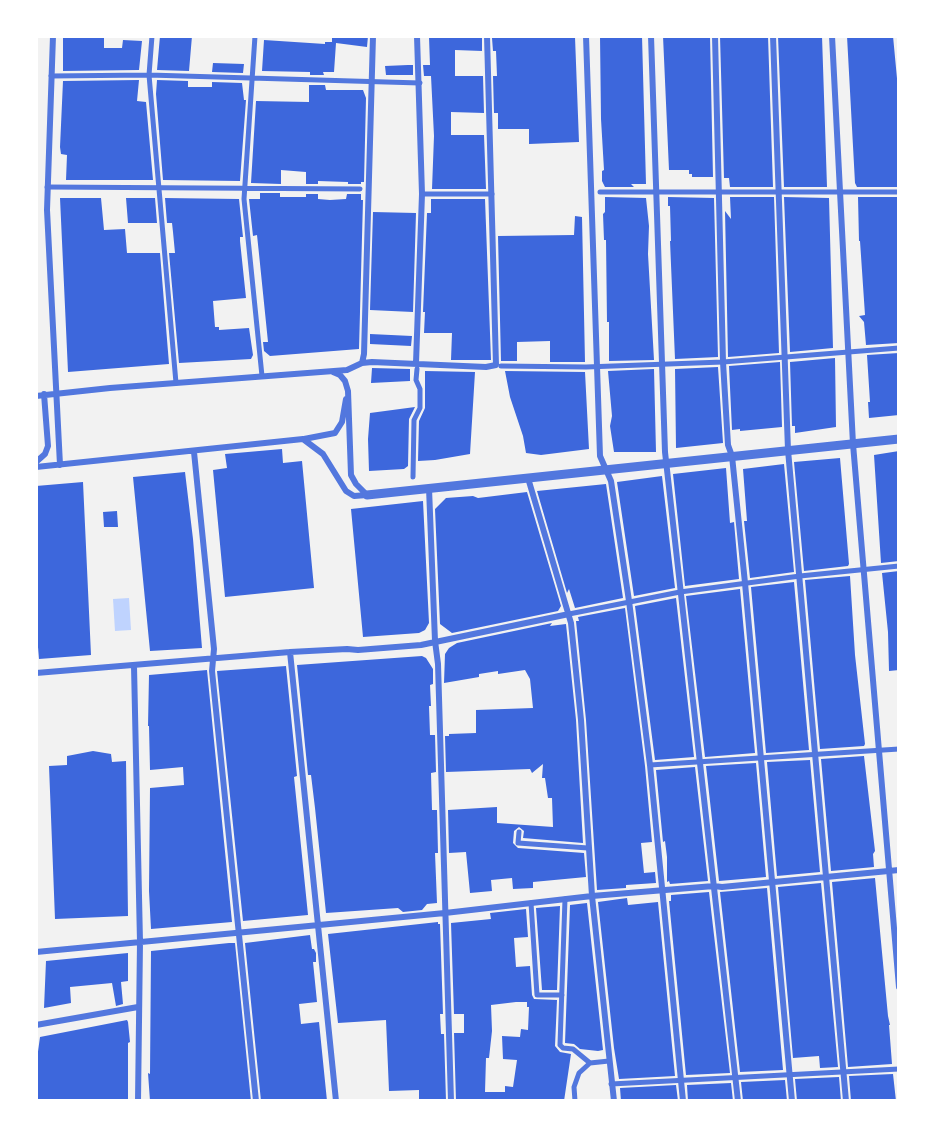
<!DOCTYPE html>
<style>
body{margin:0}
#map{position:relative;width:935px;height:1137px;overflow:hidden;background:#f2f2f2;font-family:"Open Sans",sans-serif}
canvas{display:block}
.frame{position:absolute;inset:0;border:38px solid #fff;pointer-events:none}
</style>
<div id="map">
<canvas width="935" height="1137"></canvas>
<div class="frame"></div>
</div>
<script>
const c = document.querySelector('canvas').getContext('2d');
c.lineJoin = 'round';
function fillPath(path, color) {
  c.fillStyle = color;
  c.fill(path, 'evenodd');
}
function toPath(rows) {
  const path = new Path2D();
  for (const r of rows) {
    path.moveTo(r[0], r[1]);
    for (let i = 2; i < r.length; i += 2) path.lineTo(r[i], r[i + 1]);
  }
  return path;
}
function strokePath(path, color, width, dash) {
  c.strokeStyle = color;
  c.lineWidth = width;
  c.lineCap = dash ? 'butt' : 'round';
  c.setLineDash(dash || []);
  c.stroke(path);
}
fillPath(toPath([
 [129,598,131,630,115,631,113,599]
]), '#bfd3fe');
fillPath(toPath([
 [63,36,104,36,104,48,122,48,123,40,142,41,139,70,63,71],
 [160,36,192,36,189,71,157,70],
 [332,36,368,36,367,47,336,43,334,72,323,72,324,75,310,75,310,72,262,71,264,40,325,44,325,42,332,42],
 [482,36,482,51,455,50,455,76,483,76,484,113,451,112,451,135,484,135,486,189,432,189,434,136,431,76,424,76,423,65,430,65,429,37],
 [600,36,642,36,646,184,631,184,634,187,605,187,602,181,602,171,604,170,601,119],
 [663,36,710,36,713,177,692,177,692,174,689,174,689,170,669,170],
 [720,36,768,36,773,187,730,187,729,178,724,178],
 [778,36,822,36,827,187,784,187],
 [847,36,893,36,898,89,899,187,857,187,855,183],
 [575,37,579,142,529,144,529,129,498,129,498,113,494,113,493,76,497,76,496,51,493,51,492,38],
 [213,63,244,64,243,73,212,72],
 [408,65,413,65,413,75,386,75,385,66],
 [139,80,137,101,146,102,153,180,66,180,67,155,61,154,60,147,63,81],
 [157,80,188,81,188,87,212,87,212,82,242,83,244,100,246,100,240,181,163,180,156,94],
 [309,85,325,85,326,90,363,90,366,98,364,182,361,182,361,184,348,184,348,182,318,181,318,184,306,184,306,172,281,170,281,184,251,183,256,101,309,102],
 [260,193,280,193,280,197,306,197,306,194,318,194,318,199,330,200,346,199,347,194,361,194,361,200,363,200,359,349,270,356,264,351,263,342,268,342,259,254,257,235,253,236,249,199,260,199],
 [605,197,646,198,649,226,648,254,654,360,609,361,609,322,607,322,606,240,604,240,603,214,605,212],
 [668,197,714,198,718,357,675,359,670,241,671,241,670,206,668,206],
 [730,197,774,197,779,353,728,357,725,211,731,219],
 [784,197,829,198,833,348,790,352],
 [858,197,899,197,899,343,866,345,864,322,859,316,865,315,860,241,859,241],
 [60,198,101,198,104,230,125,229,127,253,160,253,169,364,68,372],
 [126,198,155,198,157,223,128,223],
 [165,198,239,199,243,237,240,237,240,241,246,298,213,301,215,327,219,327,219,330,249,328,253,355,251,359,179,363,169,253,175,253,173,232,172,223,167,223],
 [431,199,485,199,491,360,451,360,452,333,424,333,425,312,423,312,427,213,431,213],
 [373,212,416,213,413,312,370,310],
 [575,216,582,217,585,362,550,362,550,341,517,342,517,361,501,361,498,236,574,235],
 [370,334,412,336,411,346,370,344],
 [899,353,899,415,869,418,868,402,870,402,867,355],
 [835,358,836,427,795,433,795,426,792,426,790,362],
 [780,362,782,427,740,431,740,429,732,430,729,366],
 [718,367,723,443,676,448,675,369],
 [372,368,410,369,410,381,371,383],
 [654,369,656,452,614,452,610,426,612,416,608,371],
 [425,371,475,372,470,454,435,460,418,461,419,421,425,408],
 [505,371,585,372,589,449,541,455,526,453,523,436,510,397],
 [415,407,409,419,408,466,404,469,369,471,368,439,370,413],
 [282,449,283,463,302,461,314,588,225,597,213,470,227,468,225,454],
 [899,451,899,561,881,563,874,455],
 [840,458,849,564,848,566,804,571,794,462],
 [784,464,794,572,750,578,744,521,747,521,743,469],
 [726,468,730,523,734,522,739,579,685,586,673,474],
 [185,472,193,539,202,648,150,651,133,477],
 [662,476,675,588,634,596,617,482],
 [83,482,91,655,39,659,36,623,36,486],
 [606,484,623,598,575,608,569,589,567,593,537,491],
 [527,492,561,606,558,611,452,633,440,624,435,509,446,498,473,496,478,498],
 [423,501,429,623,425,630,419,633,363,637,351,509],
 [117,511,118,527,104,527,103,512],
 [899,571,899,670,889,671,888,632,882,573],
 [850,576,855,655,865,744,864,746,820,749,805,580],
 [794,582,809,750,766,753,751,587],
 [740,589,755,753,705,757,686,596],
 [676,598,694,757,655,760,635,606],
 [625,608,645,766,652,842,641,843,644,873,655,872,656,883,626,885,626,888,597,890,586,720,576,621,579,621,578,617],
 [552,623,550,626,566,624,576,720,583,843,523,838,524,831,519,827,514,831,513,843,518,848,584,853,586,877,533,882,533,888,513,889,512,878,491,880,492,891,470,893,466,852,449,853,448,810,497,807,497,823,553,827,552,798,548,798,545,778,542,778,543,764,532,773,530,769,446,772,445,736,449,736,449,734,476,733,476,710,533,708,530,679,525,670,498,674,498,671,479,674,479,677,444,683,445,654,449,648,457,643],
 [422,656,426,658,433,669,433,684,430,685,431,706,429,706,430,735,435,735,436,772,431,773,432,810,437,810,438,853,435,853,437,903,427,904,422,910,403,912,398,908,326,913,315,808,311,775,308,775,297,665],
 [286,666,297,776,294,777,308,915,243,921,217,671],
 [207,670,232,922,151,929,149,891,150,788,184,785,183,767,150,770,149,726,148,726,149,675],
 [93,751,111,754,112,762,126,761,128,916,55,919,49,766,67,765,67,756],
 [864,756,875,851,873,854,874,867,831,871,821,759],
 [810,760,820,872,777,876,767,762],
 [756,763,766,877,719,881,706,766],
 [695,767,708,881,670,884,669,881,667,882,667,857,665,841,663,842,656,770],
 [875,878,888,1016,890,1025,889,1025,892,1064,848,1067,832,882],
 [821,883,838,1067,820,1068,819,1056,793,1058,778,887],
 [767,888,783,1070,740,1072,720,892],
 [709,892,730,1073,686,1075,669,901,671,901,671,895],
 [627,898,628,905,658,902,675,1076,619,1079,614,1048,598,902],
 [587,903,603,1050,598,1051,580,1049,574,1044,565,1043,570,905],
 [560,906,557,990,542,990,536,908],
 [526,909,528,937,514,938,516,967,530,966,532,995,534,999,557,1000,555,1046,560,1052,571,1054,564,1101,456,1101,454,1033,464,1033,464,1014,454,1014,451,923,491,919,490,913],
 [516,1002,527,1002,527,1007,529,1007,528,1030,521,1029,520,1037,502,1036,503,1059,517,1060,513,1087,505,1086,505,1092,485,1092,486,1058,489,1058,492,1031,491,1005],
 [438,922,438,924,440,924,443,1014,440,1014,441,1034,444,1034,446,1101,427,1101,419,1100,419,1090,389,1091,386,1020,338,1023,328,934],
 [310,935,312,949,314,949,316,953,316,962,313,962,317,1002,299,1004,301,1024,319,1022,327,1101,261,1101,245,943],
 [229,943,235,943,251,1101,150,1101,148,1073,150,1074,151,951],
 [128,953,128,981,121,982,123,1004,116,1006,112,983,70,987,71,1003,44,1008,46,961],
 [127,1020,128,1022,130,1042,128,1043,128,1101,36,1101,36,1066,40,1037],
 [893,1074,896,1101,851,1101,849,1076],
 [839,1077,841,1101,797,1101,795,1079],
 [785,1080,787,1101,743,1101,741,1082],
 [731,1083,733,1101,688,1101,687,1085],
 [676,1085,678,1101,621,1101,620,1088]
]), '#3d67dc');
strokePath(toPath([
 [152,36,149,75,176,383],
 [255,36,244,199,262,376],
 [51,76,149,75,420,83],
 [47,187,360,189],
 [600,192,899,192],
 [422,194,492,194],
 [501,366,586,367,723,362,899,348],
 [413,477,414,420,420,408,420,389,416,380,417,369],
 [569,614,680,592,800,576,899,566],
 [650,765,899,749],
 [519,832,518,843,588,848],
 [565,899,560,1045,563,1048,573,1049,590,1063],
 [531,903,537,995,562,995],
 [611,1084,899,1069],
 [575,1101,574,1087,579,1073,590,1063,609,1061]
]), '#5277de', 5);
strokePath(toPath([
 [53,36,47,210,60,465],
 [586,36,600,456,611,481,629,601,650,765,683,1101],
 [651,36,665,452,738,1101],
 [715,36,723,362,728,445,732,456,745,583,792,1101],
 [773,36,788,450,846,1101],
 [832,36,853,444,899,987],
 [362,363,364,354,373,36],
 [416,363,422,194,417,36],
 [333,372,340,375,345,381,348,391,351,475,356,484,367,495],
 [36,396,110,388,347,370,362,363,372,362,486,367,496,365,487,36],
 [304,439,335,433,342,422,346,399],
 [194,452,214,649,212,671,256,1101],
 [36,462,45,454,48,446,44,394],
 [36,467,303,439,323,454,346,491,354,496,367,495],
 [528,478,571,623,581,720,592,896,614,1101],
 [429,488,435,641,438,664,451,1101],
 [290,652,336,1101],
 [134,666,140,942,138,1101],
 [36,673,290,652,347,649,358,650,421,645,569,614],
 [36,952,445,913,592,896,714,886,722,887,899,870],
 [36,1025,138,1007]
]), '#5277de', 6);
strokePath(toPath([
 [367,495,899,439]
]), '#5277de', 9);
</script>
